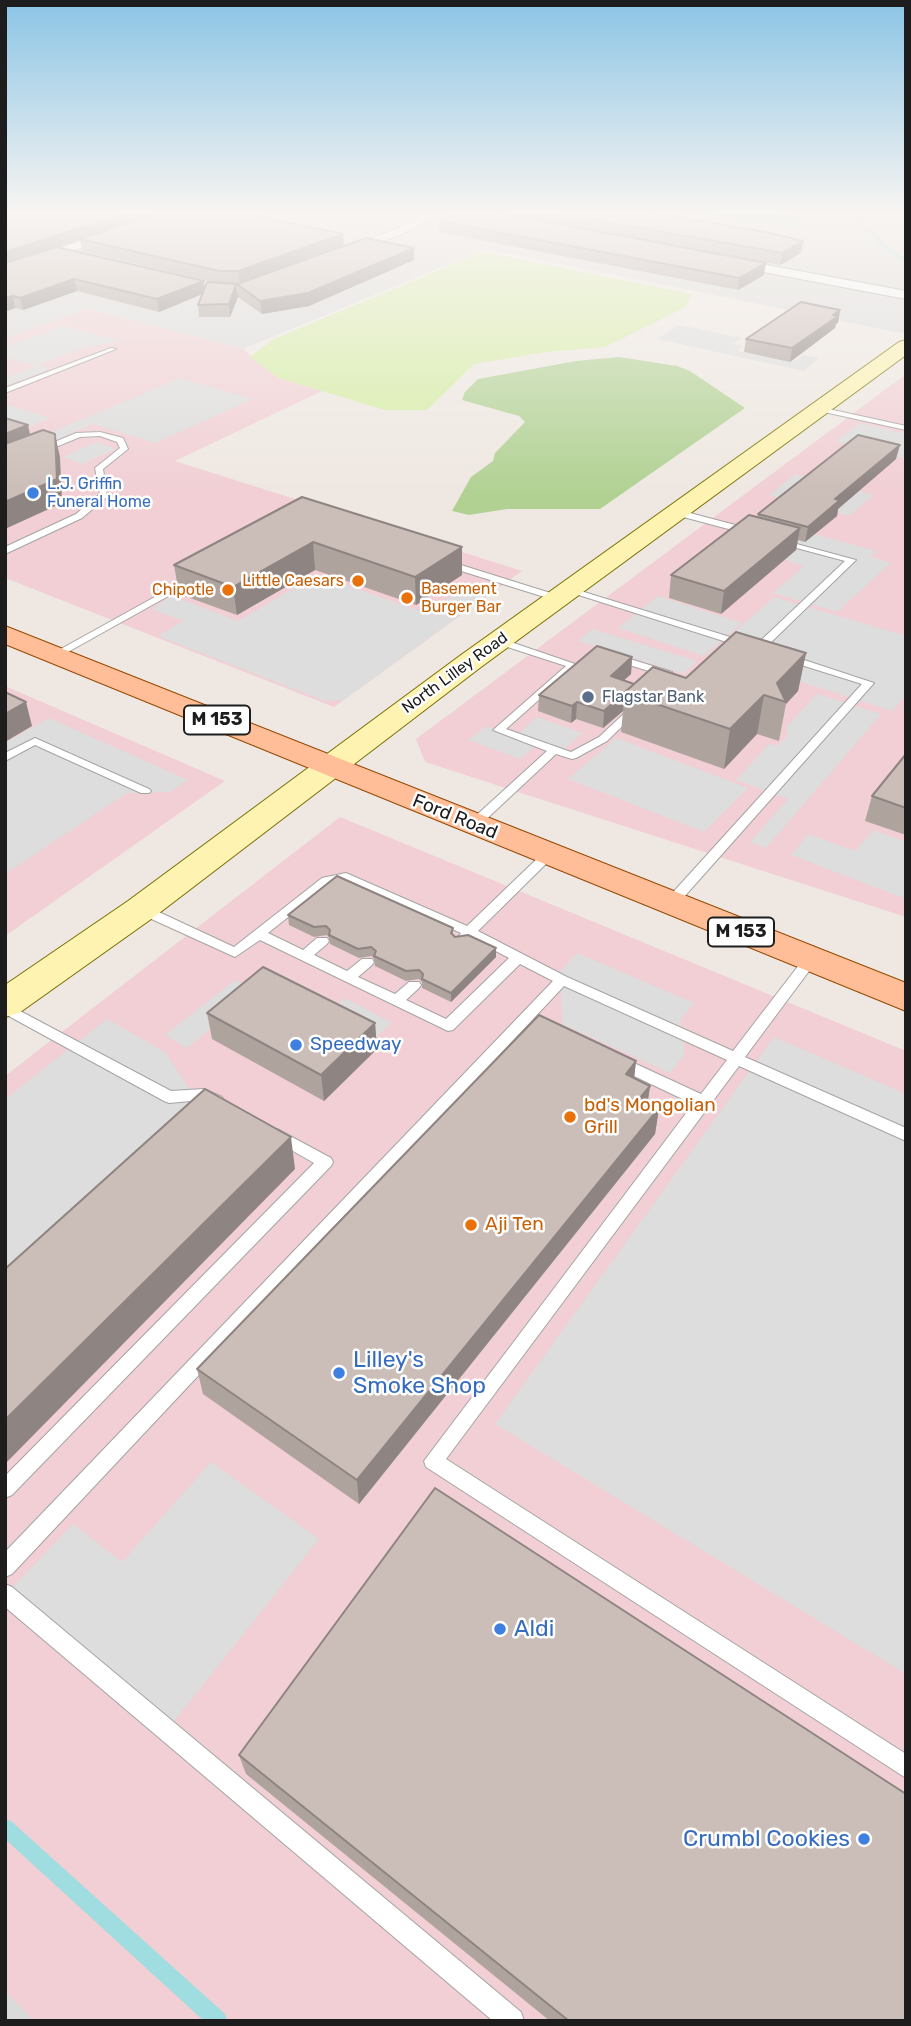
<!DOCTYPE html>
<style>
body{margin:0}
#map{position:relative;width:911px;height:2026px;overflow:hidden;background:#efe8e2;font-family:Rubik,sans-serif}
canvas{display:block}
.frame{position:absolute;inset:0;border:7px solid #1d1d1d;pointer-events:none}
</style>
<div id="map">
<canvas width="911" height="2026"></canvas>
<div class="frame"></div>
</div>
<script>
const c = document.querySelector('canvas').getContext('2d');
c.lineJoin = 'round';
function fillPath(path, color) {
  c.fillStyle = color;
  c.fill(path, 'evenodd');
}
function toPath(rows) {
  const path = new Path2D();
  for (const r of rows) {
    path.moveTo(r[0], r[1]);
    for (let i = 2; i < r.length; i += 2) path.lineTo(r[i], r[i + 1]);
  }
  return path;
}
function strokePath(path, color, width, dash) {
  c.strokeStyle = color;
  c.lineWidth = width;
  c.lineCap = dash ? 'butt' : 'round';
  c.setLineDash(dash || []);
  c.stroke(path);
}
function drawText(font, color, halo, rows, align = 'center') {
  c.font = font + ' Rubik,sans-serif';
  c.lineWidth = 5;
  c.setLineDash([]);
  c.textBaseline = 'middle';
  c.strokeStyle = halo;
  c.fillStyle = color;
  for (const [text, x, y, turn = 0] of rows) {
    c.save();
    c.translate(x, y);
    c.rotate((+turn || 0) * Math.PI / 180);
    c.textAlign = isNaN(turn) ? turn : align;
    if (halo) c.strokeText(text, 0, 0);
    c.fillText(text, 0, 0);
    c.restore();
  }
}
fillPath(toPath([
 [5,211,888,211,906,214,906,334,486,249,243,349,89,309,7,339],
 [5,1991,34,2021,5,2021]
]), '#dbdada');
fillPath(toPath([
 [89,309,243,349,278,378,322,391,175,461,522,571,334,707,5,578,5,338],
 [906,374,906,917,425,762,416,739],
 [5,686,225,781,5,936],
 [340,817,906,1051,906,2021,34,2021,5,1991,5,1076]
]), '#f1cfd4');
fillPath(toPath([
 [479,253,494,254,692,294,684,308,605,347,546,352,474,364,427,410,385,410,322,391,278,378,250,357,272,340]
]), '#d5eda3');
fillPath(toPath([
 [619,357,677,366,690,371,745,408,600,509,507,509,469,515,452,511,471,477,493,461,495,453,525,422,519,416,462,400,465,392,478,379,576,361]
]), '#b1d193');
fillPath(toPath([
 [679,325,742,338,734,344,743,346,738,351,793,362,803,355,819,358,804,371,657,339],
 [64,326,120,341,84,348,38,365,49,369,5,386,5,378,36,366,5,357,5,347],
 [180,378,253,399,155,443,93,424,5,461,5,452],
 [5,404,50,418,10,435,5,433],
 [860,423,906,434,906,459,836,441],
 [97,442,116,449,82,464,63,457],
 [795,474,874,495,849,516,769,495],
 [759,519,876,551,871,557,891,563,837,612,773,593,804,566,726,541],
 [331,580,426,613,462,588,487,596,344,700,325,701,158,636,183,621,151,609,172,596,238,621,304,582,318,587],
 [658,596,742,623,704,656,618,628],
 [774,597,906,636,906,695,892,711,711,653],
 [592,629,697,661,684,674,578,641],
 [817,694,881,714,766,848,750,842,788,799,736,780,769,744,777,746,788,735,786,727],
 [537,717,582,733,561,752,537,744,520,759,468,740,486,726,516,736],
 [49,718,188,780,170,792,127,793,5,874,5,743],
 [616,738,748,788,704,832,568,779],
 [874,830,906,842,906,899,791,855,808,834,855,851],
 [577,953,694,1003,680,1020,685,1054,670,1073,562,1024,561,971],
 [235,980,257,991,187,1048,165,1035],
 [345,998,392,1023,374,1039,326,1014],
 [107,1019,165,1052,208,1118,5,1300,5,1099],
 [774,1037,906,1094,906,1674,495,1424],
 [211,1462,319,1539,171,1725,10,1590,73,1524,122,1562]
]), '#ddd');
fillPath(toPath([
 [708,211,767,211,787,214,796,217,803,230,704,214]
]), '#9fdde0');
fillPath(toPath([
 [848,211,852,211,861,217,865,227,877,235,884,244,906,259,906,262,880,246,873,237,862,229,858,219,848,211],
 [5,1819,11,1821,225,2014,227,2021,204,2021,5,1839,5,1819]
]), '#9fdde0');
const lane = toPath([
 [111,348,116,349,5,393,5,388,111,348],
 [815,406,906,426,906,430,815,410,815,406],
 [100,432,123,438,128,449,103,469,107,497,82,518,5,554,5,547,76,514,100,494,95,468,120,448,117,442,100,436,80,437,5,468,5,463,76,433,100,432],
 [675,509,754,530,755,532,751,535,672,514,672,510,675,509],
 [778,539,856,560,762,651,758,652,563,590,571,588,756,645,845,561,778,543,778,539],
 [445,560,560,596,562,598,554,600,442,565,440,563,445,560],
 [189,578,197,580,59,657,50,655,189,578],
 [499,638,578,665,506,729,571,752,599,737,630,708,638,708,639,710,607,741,576,758,572,759,556,754,478,827,474,828,468,824,470,821,547,751,493,730,566,666,495,643,495,639,499,638],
 [614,654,672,672,673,674,668,677,610,659,610,655,614,654],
 [786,654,874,683,676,906,666,906,665,903,666,900,862,684,782,659,782,655,786,654],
 [35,738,149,789,151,791,149,793,141,793,35,745,5,761,5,753,35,738],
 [549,850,555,854,553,857,478,931,567,977,733,1051,805,957,815,957,817,960,815,963,745,1057,906,1128,906,1141,739,1066,446,1459,906,1754,906,1778,426,1467,424,1461,693,1104,613,1066,611,1062,613,1058,623,1058,701,1094,727,1060,564,986,12,1574,5,1577,5,1552,553,981,520,964,453,1030,448,1031,260,940,235,957,136,912,135,909,136,906,146,906,234,947,322,878,346,873,467,926,545,851,549,850],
 [345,881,461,933,458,937,460,940,465,941,471,938,509,958,446,1019,406,1000,419,988,421,985,419,982,409,982,395,994,358,977,372,965,374,962,372,959,362,959,347,971,314,955,327,944,329,941,327,938,317,938,303,950,268,933,330,884,345,881],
 [5,1003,171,1091,204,1089,222,1097,224,1101,222,1105,217,1107,202,1100,169,1103,164,1101,5,1014,5,1003],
 [277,1129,331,1158,333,1162,331,1166,12,1495,5,1498,5,1476,314,1163,272,1139,269,1135,272,1131,277,1129],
 [5,1584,12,1587,521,2012,524,2021,493,2021,5,1607,5,1584]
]);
const street = toPath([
 [177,211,192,211,5,273,5,265,177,211],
 [429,211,494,215,500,218,494,221,437,215,404,233,345,256,335,253,396,229,429,211],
 [730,258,906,291,906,299,726,265,724,262,730,258]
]);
const secondary = toPath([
 [906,340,906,355,481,667,154,917,19,1013,5,1017,5,985,128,901,461,655,899,342,906,340]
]);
const primary = toPath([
 [5,626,906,983,906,1011,5,644,5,626]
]);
strokePath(lane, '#a4a4a4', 2);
strokePath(street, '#a4a4a4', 2);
strokePath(secondary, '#786e00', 2);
strokePath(primary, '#964800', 2);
fillPath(lane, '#fff');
fillPath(street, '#fff');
fillPath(secondary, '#fef3b1');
fillPath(primary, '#ffbe97');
fillPath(toPath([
 [5,211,265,217,344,245,240,283,226,283,236,284,238,297,230,317,199,317,198,305,202,294,159,312,77,291,23,310,15,308,5,312],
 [80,240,82,251,217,283,205,288,57,247],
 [490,211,645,211,803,241,801,253,780,265,664,244,764,275,738,290,439,232,439,221,490,212],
 [414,248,414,260,309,306,262,314,238,297,237,284],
 [840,310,838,323,836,324,835,328,790,362,744,352,746,339],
 [896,459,838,509,837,516,805,542,798,540,796,550,721,614,669,598,671,575,757,517,758,514],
 [302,497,462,575,416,605,315,570,237,615,179,594,174,565],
 [806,653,798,691,786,704,779,741,757,734,724,769,621,732,623,711,603,728,576,719,571,723,538,711,539,695,632,657,631,674,624,680,634,684,686,678],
 [906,754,906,835,865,821,872,796],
 [288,915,453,928,453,935,455,937,496,948,496,957,451,1002,422,988,422,982,419,979,406,981,375,966,374,959,372,956,359,958,330,944,329,938,327,935,314,937,289,925],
 [207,1013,375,1023,377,1049,324,1101,212,1039],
 [636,1061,634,1078,650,1086,648,1102,659,1108,655,1134,359,1504,203,1394,197,1369],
 [239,1755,906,2021,550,2021,246,1774]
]), '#afa39e');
fillPath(toPath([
 [134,211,169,211,5,264,5,252],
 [343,234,344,245,240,283,238,271],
 [803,241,801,253,780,265,782,253],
 [414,248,414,260,309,306,262,314,260,301],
 [766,263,764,275,738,290,739,278],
 [74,279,77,291,23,310,20,298],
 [204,281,205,293,159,312,157,299],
 [236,284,238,297,230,317,229,304],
 [13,296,15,308,5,312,5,298],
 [840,310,838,323,836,324,835,328,790,362,792,348],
 [28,425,33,448,5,460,5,434],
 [55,434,60,457,62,503,5,529,5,502],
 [900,445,896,459,838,509,837,516,805,542,808,527,835,499],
 [800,528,796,550,721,614,724,591],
 [313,542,315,570,237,615,233,587],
 [462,547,462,575,416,605,415,577],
 [806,653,798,691,786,704,786,702,777,683],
 [632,657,631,674,610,693,611,676],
 [624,694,623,711,603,728,604,711],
 [764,695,757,734,724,769,730,729],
 [26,702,32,726,5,742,5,714],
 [577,702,576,719,571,723,572,706],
 [496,948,496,957,451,1002,451,993],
 [375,1023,377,1049,324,1101,321,1075],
 [636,1061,633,1087,626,1074],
 [650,1086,646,1111,640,1098],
 [659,1108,655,1134,359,1504,357,1480],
 [291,1137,295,1169,5,1464,5,1420]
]), '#8e8481');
const building = toPath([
 [5,211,134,211,5,252,5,211],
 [165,211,232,211,237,212,237,211,263,211,261,217,343,234,238,271,219,271,80,239,165,211],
 [465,211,496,212,766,263,739,278,439,221,465,211],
 [545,211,645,211,765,232,803,241,782,253,545,211],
 [366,238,414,248,308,293,260,301,237,284,366,238],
 [57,247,204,281,157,299,74,279,20,298,13,296,5,298,5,263,57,247],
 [207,282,236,284,229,304,198,305,207,282],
 [801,302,840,310,833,315,838,316,792,348,746,339,801,302],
 [5,418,28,425,5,434,5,418],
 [43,430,55,434,57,479,5,502,5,444,43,430],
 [858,435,900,445,835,499,840,500,808,527,758,514,858,435],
 [302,497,462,547,415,577,313,542,233,587,174,565,302,497],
 [749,515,800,528,724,591,671,575,749,515],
 [736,632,806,653,777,683,786,702,764,695,730,729,624,693,653,667,686,678,736,632],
 [597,646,632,657,611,676,634,684,604,711,577,702,572,706,539,695,597,646],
 [5,692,26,702,5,714,5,692],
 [906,754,906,808,872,796,906,754],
 [337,876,453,928,451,933,455,937,468,935,496,948,451,993,422,979,423,974,419,970,406,971,374,956,376,951,371,947,358,949,329,935,330,930,326,926,314,927,288,915,337,876],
 [263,967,375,1023,321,1075,207,1013,263,967],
 [539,1015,636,1061,626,1074,650,1086,640,1098,659,1108,357,1480,197,1369,539,1015],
 [205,1089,291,1137,5,1420,5,1269,205,1089],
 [435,1488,906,1794,906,2021,569,2021,239,1755,435,1488]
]);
fillPath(building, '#cbbdb8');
strokePath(building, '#8e8481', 2);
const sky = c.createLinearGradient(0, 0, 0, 494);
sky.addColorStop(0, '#8bc4e5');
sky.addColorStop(0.43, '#f8f5f2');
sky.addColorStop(1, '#f8f5f200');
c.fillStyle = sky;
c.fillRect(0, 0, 911, 494);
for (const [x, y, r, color] of [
 [33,493,7,"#3f7fe0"],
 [358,581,7,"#e8710a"],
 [228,590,7,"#e8710a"],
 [407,598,7,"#e8710a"],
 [588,697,7,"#5c6f8a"],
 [296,1045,7,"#3f7fe0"],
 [570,1117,7,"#e8710a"],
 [471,1225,7,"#e8710a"],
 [339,1373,7,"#3f7fe0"],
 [500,1629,7,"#3f7fe0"],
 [864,1839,7,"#3f7fe0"]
]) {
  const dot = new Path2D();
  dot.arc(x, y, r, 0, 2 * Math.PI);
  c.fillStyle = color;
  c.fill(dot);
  strokePath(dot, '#fff', 2.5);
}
drawText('16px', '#366cbe', '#fff', [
 ["L.J. Griffin",47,484],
 ["Funeral Home",47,502]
], 'left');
drawText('16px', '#c56008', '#fff', [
 ["Little Caesars",344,581],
 ["Basement",421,589,"left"],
 ["Burger Bar",421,607,"left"],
 ["Chipotle",214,590]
], 'right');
drawText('16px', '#1d1d1d', '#fff', [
 ["North Lilley Road",455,673,-36]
]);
drawText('16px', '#4e5e75', '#fff', [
 ["Flagstar Bank",602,697]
], 'left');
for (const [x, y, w] of [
 [217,720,66],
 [741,932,66]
]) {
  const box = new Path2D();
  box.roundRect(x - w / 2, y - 14.5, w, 29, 5);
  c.fillStyle = '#fff';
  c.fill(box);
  strokePath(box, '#1d1d1d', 2);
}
drawText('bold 18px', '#1d1d1d', null, [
 ["M 153",217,720],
 ["M 153",741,932]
]);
drawText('19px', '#1d1d1d', '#fff', [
 ["Ford Road",455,817,22]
]);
drawText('19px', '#366cbe', '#fff', [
 ["Speedway",310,1045]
], 'left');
drawText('19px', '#c56008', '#fff', [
 ["bd's Mongolian",584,1106],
 ["Grill",584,1128],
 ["Aji Ten",485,1225]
], 'left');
drawText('23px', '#366cbe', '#fff', [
 ["Lilley's",353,1360],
 ["Smoke Shop",353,1386],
 ["Aldi",514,1629],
 ["Crumbl Cookies",850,1839,"right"]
], 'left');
</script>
